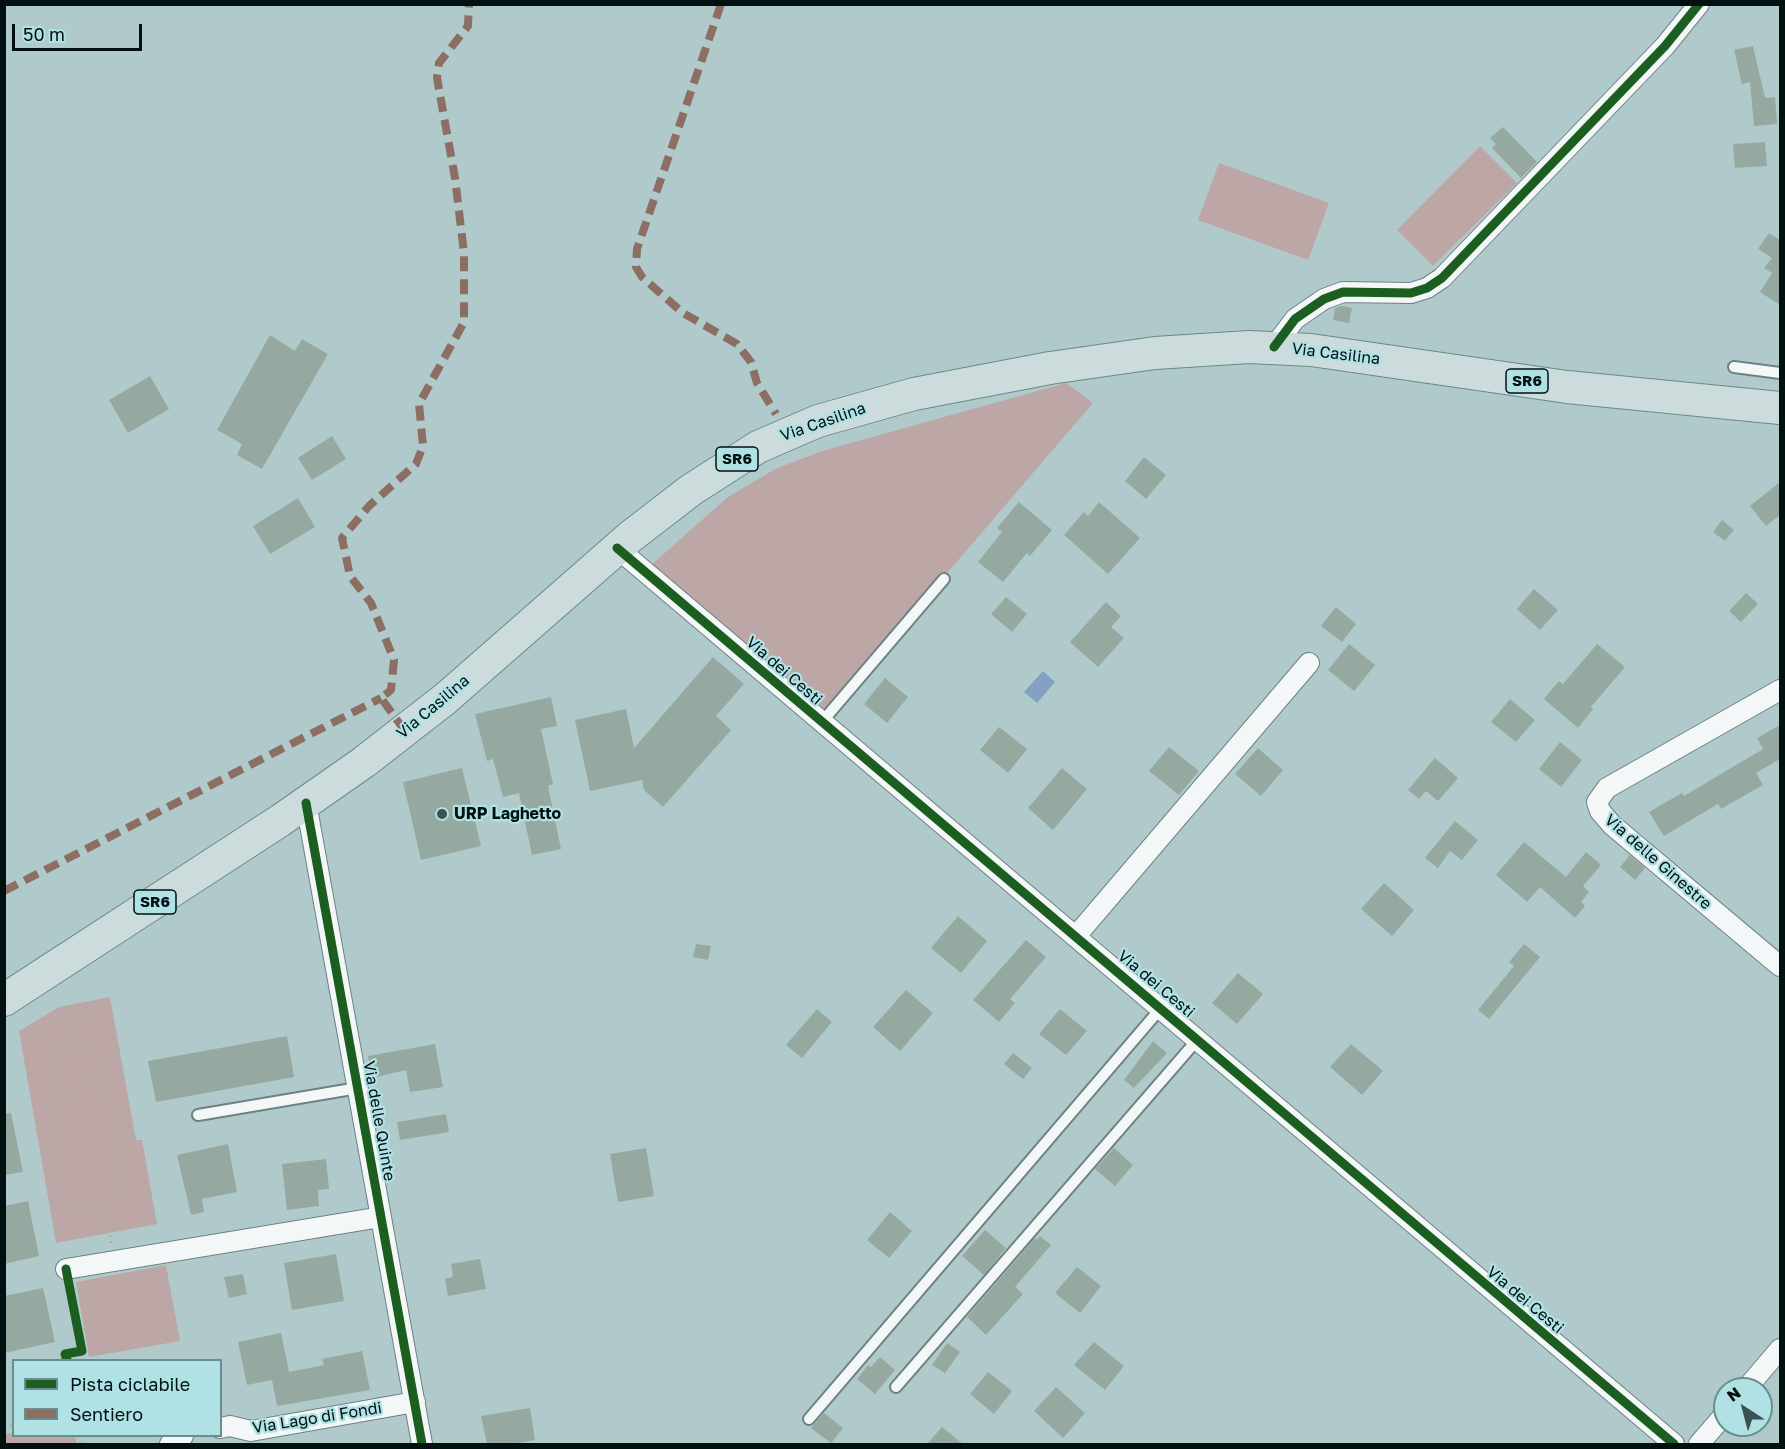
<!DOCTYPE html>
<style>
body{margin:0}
#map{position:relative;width:1785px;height:1449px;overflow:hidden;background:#b0cacb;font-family:"Golos Text",sans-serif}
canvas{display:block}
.frame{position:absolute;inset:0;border:6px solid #011011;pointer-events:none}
.legend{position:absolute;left:12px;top:1359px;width:210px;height:78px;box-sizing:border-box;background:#b0e1e4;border:2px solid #6a8d90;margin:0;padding:8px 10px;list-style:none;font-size:18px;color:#011011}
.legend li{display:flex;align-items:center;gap:12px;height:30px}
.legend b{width:30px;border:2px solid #6a8d90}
.north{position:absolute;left:1713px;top:1377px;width:60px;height:60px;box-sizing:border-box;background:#b0e1e4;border:2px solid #6a8d90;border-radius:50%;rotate:324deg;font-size:16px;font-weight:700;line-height:24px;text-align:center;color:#011011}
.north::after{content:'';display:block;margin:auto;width:21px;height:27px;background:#3e5152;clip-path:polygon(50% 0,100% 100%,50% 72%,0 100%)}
.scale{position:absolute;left:12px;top:24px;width:130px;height:27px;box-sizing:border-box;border:3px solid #011011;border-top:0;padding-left:8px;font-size:18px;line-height:21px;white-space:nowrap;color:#011011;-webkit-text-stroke:4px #b0e1e4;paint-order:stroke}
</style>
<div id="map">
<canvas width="1785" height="1449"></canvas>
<div class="frame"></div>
<ul class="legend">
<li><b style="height:8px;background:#1b5e20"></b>Pista ciclabile</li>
<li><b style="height:8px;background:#8d6e63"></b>Sentiero</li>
</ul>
<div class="north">N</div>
<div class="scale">50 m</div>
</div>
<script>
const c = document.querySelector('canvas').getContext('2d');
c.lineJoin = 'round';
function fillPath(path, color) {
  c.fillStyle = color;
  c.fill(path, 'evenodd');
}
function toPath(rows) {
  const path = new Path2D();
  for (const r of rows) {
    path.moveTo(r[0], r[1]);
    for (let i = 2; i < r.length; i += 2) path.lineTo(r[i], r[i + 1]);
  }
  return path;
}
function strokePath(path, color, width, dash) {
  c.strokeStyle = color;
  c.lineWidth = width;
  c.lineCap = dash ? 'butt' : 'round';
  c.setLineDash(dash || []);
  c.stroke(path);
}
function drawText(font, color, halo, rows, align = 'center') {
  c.font = font + ' "Golos Text",sans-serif';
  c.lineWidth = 4.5;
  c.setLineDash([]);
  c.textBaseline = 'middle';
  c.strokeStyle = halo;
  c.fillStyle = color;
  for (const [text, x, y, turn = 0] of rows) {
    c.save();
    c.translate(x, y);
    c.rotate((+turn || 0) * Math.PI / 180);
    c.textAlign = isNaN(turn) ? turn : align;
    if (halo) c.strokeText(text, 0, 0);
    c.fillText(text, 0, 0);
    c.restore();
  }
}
fillPath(toPath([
 [1480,146,1517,183,1433,266,1397,230],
 [1219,163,1329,203,1308,260,1198,220],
 [1066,383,1093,403,828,712,824,713,650,566,728,497,775,469,822,451],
 [110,997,136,1140,142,1140,157,1224,56,1243,19,1031,59,1007],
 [166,1265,180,1341,89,1357,76,1282],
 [13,1433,14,1436,75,1436,77,1444,5,1444,5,1434]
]), '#bda6a6');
fillPath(toPath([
 [1043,671,1055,682,1037,703,1024,692]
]), '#84a1c4');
fillPath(toPath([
 [1753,46,1765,98,1775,97,1777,124,1754,126,1750,82,1742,84,1734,50],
 [1503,127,1537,162,1521,178,1492,148,1496,144,1490,138],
 [1765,142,1767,166,1735,168,1733,144],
 [1769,233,1780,240,1780,305,1760,292,1772,273,1764,268,1772,258,1758,249],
 [1341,306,1352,308,1349,323,1333,320,1335,308],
 [270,335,295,351,302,339,328,354,262,469,237,455,242,444,217,430],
 [150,376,169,409,128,433,109,400],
 [332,436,346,459,312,480,298,458],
 [1144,457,1166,475,1146,499,1125,481],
 [1780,482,1780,515,1766,526,1750,506],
 [298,498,315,527,270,554,253,526],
 [1019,502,1052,530,1030,556,1027,553,1003,582,978,562,1002,532,997,528],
 [1099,502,1140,538,1108,574,1064,535,1084,512,1088,516],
 [1722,520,1734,530,1725,541,1713,532],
 [1534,589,1558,610,1540,630,1517,609],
 [1746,593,1758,604,1741,622,1729,611],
 [1006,597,1027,614,1012,632,991,614],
 [1106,602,1121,616,1111,627,1124,638,1098,667,1070,642],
 [1336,607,1356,624,1342,642,1321,626],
 [1349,644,1375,665,1354,691,1328,670],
 [1597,644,1625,667,1591,707,1593,709,1578,728,1544,699,1559,681,1563,684],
 [713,657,744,684,716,716,731,730,663,807,644,790,642,780,590,791,575,720,626,709,634,748],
 [885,678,908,697,887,723,864,704],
 [551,697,557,726,541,729,553,784,548,786,561,849,532,855,519,793,503,797,493,759,487,761,475,714],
 [1510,699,1535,720,1516,742,1491,722],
 [1780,725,1780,759,1756,773,1763,785,1721,809,1718,804,1664,836,1649,812,1682,793,1684,796,1763,749,1757,738],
 [999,727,1027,749,1008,773,980,750],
 [1560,742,1582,760,1561,787,1539,769],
 [1169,747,1199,771,1179,795,1149,771],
 [1258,748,1283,770,1261,796,1235,774],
 [1435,758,1458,778,1438,801,1426,791,1419,799,1408,790],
 [462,768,481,846,421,860,403,782],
 [1062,768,1087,789,1053,830,1028,808],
 [1455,821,1478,840,1462,860,1450,851,1438,868,1425,858],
 [1524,842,1566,877,1586,852,1601,865,1583,886,1589,892,1581,902,1585,906,1575,918,1540,887,1527,902,1496,875],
 [1630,855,1645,868,1635,880,1620,867],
 [1384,883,1414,910,1392,936,1361,909],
 [958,916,987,941,961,973,931,948],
 [1026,940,1046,957,1010,999,1015,1003,999,1022,973,1000],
 [696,944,711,946,708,960,693,957],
 [1524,944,1540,957,1489,1019,1478,1010,1514,966,1509,962],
 [1238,973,1263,994,1237,1024,1212,1003],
 [906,990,933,1013,900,1051,873,1027],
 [817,1009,832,1022,802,1058,786,1045],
 [1060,1009,1087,1031,1066,1055,1039,1034],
 [287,1036,294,1077,156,1102,148,1061],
 [1153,1041,1167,1053,1134,1088,1124,1080],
 [435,1044,443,1087,410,1092,406,1070,372,1078,368,1056],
 [1351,1044,1383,1071,1362,1095,1330,1067],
 [1013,1053,1032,1068,1023,1079,1004,1064],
 [11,1113,23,1172,4,1175,4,1114],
 [446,1114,449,1132,400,1140,397,1122],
 [228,1144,237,1192,202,1199,204,1212,191,1215,177,1155],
 [646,1148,654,1196,618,1202,610,1154],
 [1114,1148,1133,1165,1115,1186,1095,1169],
 [326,1159,329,1189,318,1190,319,1206,287,1210,282,1164],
 [28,1201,39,1256,4,1264,4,1206],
 [890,1212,912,1231,889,1258,867,1240],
 [985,1230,1006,1248,984,1275,962,1256],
 [1040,1236,1051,1245,1015,1287,1023,1294,986,1335,967,1317,1035,1238,1037,1240],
 [336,1254,344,1301,292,1310,284,1263],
 [480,1259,486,1289,448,1296,445,1279,453,1277,451,1264],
 [1077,1267,1101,1286,1080,1313,1055,1293],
 [243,1274,247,1294,229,1298,224,1277],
 [43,1288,55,1342,4,1353,4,1296],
 [281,1333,289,1372,324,1365,322,1359,362,1351,370,1390,277,1406,272,1380,247,1385,238,1342],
 [1094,1342,1124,1366,1105,1390,1074,1365],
 [947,1343,960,1352,945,1373,932,1365],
 [880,1357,895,1370,875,1394,857,1379,868,1365,871,1367],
 [988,1372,1012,1391,994,1414,970,1394],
 [1056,1387,1085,1413,1063,1438,1034,1411],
 [530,1408,535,1440,512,1444,487,1444,481,1416],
 [824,1413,843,1428,831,1443,811,1428],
 [942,1427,963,1444,927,1444]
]), '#96a9a1');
const service = toPath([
 [1734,367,1780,373],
 [821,723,944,579],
 [198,1115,358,1088],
 [896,1387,1198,1039],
 [809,1419,1161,1008]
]);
const minor = toPath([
 [1274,347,1295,319,1324,299,1343,292,1411,293,1427,288,1442,278,1665,46,1699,4],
 [617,548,1674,1444],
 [1780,690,1607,788,1597,802,1600,811,1612,825,1780,966],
 [306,803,422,1444],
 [1076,936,1309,663],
 [66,1269,381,1217],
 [1746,1389,1780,1349],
 [220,1428,230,1426,251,1431,415,1402],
 [170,1444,183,1436],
 [1699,1444,1725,1414]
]);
const primary = toPath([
 [4,1000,281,820,364,762,445,699,630,537,691,490,758,447,818,421,914,394,1050,368,1155,353,1249,347,1311,350,1567,387,1780,408]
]);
strokePath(service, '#6d8282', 14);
strokePath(minor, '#6d8282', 22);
strokePath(primary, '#68898b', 34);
strokePath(toPath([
 [63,1015,95,1005],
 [27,1032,63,1015,73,1039],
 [55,1096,50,1071,54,1057,58,1049,73,1039,86,1039,91,1042,103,1088],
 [60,1197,70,1210,78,1214,91,1213,108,1204],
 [52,1198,60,1197,58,1160,50,1133,50,1118,55,1096,67,1090,81,1087,103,1088,112,1106,116,1138,114,1167,116,1187,107,1221,112,1245],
 [67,1360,65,1354,82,1351,70,1287],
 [4,1426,14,1425],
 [79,1436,80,1444]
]), '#a4acac', 3, [1.5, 4.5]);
strokePath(service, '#f3f7f7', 10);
strokePath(minor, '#f3f7f7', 20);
strokePath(primary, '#ccdcdd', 32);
strokePath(toPath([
 [721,4,637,249,636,267,642,277,683,313,737,344,751,362,757,383,776,414],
 [405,731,381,698,391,690,394,660,371,603,350,576,342,538,369,506,416,464,423,446,419,404,464,322,464,253,455,178,437,78,439,63,468,26,469,4],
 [4,891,381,698]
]), '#8d6e63', 8, [15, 8]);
strokePath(toPath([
 [1274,347,1295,319,1324,299,1343,292,1411,293,1427,288,1442,278,1665,46,1699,4],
 [617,548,1674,1444],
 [306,803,422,1444],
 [66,1269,82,1351,65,1354,67,1360]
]), '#1b5e20', 9);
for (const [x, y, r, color] of [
 [442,814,6,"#3e5152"]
]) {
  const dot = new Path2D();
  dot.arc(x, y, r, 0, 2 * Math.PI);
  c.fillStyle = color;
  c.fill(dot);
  strokePath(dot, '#b0e1e4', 2);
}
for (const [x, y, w] of [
 [1527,381,42],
 [737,459,42],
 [155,902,42]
]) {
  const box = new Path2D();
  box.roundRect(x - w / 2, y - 12, w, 24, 4.5);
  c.fillStyle = '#b0e1e4';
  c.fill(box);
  strokePath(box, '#011011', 1.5);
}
drawText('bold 15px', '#011011', null, [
 ["SR6",1527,381],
 ["SR6",737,459],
 ["SR6",155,902]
]);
drawText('16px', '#011011', '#b0e1e4', [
 ["Via Casilina",1336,354,7],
 ["Via Casilina",823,422,-19],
 ["Via dei Cesti",784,671,41],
 ["Via Casilina",433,707,-40],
 ["Via delle Ginestre",1658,862,41],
 ["Via dei Cesti",1156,984,40],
 ["Via delle Quinte",379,1121,80],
 ["Via dei Cesti",1525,1300,40],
 ["Via Lago di Fondi",317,1418,-9]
]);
drawText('bold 16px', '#011011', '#b0e1e4', [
 ["URP Laghetto",454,814]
], 'left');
</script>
